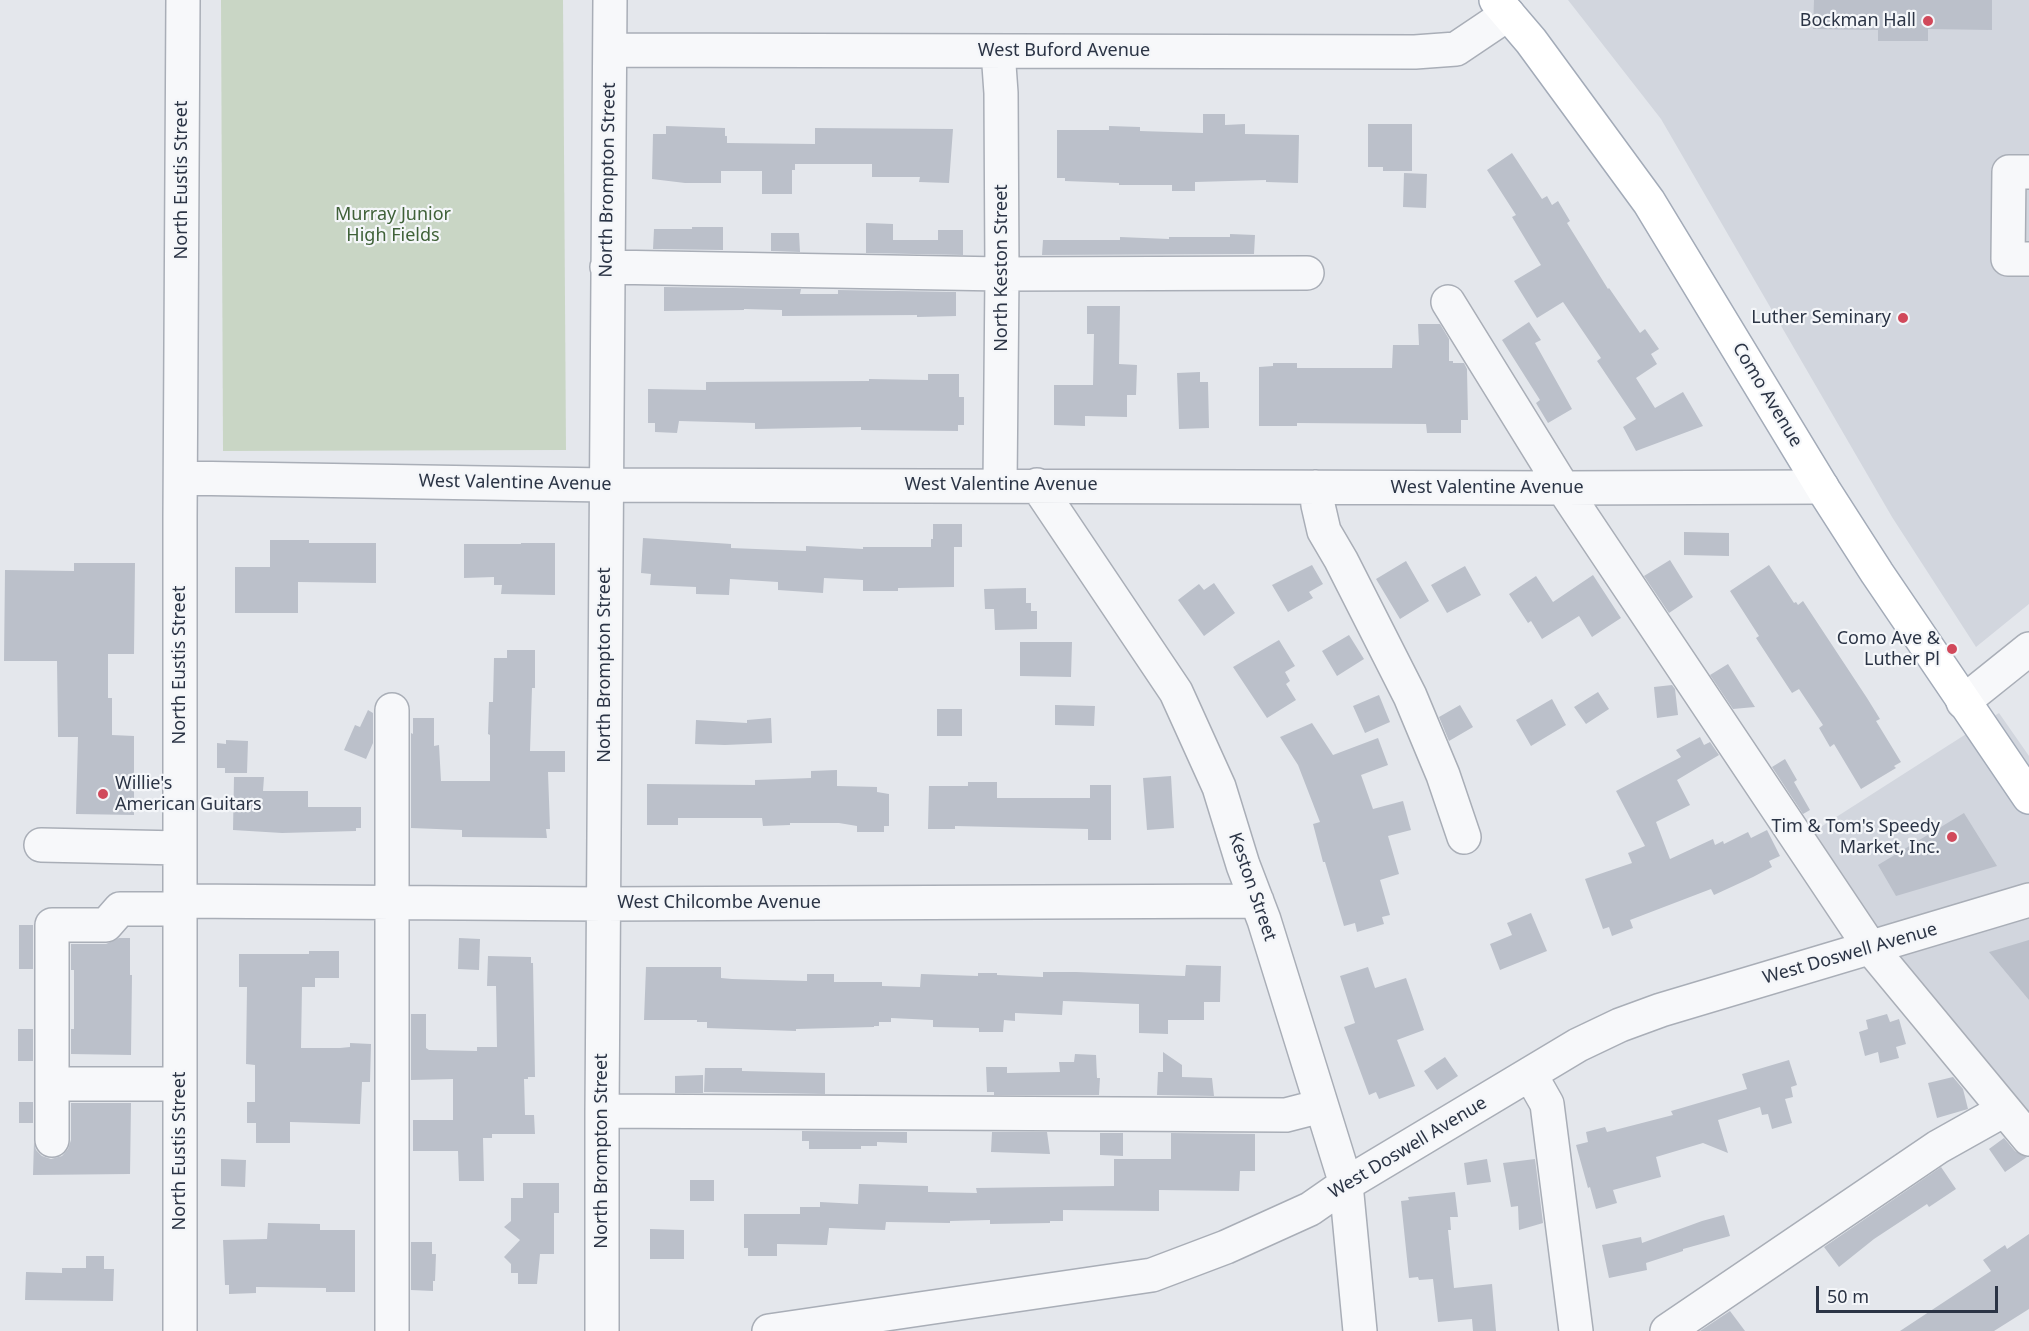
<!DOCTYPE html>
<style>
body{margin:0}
#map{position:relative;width:2029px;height:1331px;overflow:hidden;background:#e4e7ec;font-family:"Noto Sans",sans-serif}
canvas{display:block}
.scale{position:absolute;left:1816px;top:1286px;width:182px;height:27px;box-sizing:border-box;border:3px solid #2b3445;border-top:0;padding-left:8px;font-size:18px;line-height:21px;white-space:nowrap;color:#2b3445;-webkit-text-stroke:4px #f4f6f9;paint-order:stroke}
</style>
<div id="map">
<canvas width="2029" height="1331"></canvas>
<div class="scale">50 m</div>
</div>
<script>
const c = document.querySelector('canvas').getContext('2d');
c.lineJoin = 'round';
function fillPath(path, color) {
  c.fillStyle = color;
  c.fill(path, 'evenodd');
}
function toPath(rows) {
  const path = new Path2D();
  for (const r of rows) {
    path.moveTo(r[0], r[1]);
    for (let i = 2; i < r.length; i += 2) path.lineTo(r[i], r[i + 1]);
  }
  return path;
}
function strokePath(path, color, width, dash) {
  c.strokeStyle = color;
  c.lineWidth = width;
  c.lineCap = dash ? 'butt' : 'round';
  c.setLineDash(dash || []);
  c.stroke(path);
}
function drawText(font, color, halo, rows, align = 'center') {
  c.font = font + ' "Noto Sans",sans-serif';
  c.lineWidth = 4.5;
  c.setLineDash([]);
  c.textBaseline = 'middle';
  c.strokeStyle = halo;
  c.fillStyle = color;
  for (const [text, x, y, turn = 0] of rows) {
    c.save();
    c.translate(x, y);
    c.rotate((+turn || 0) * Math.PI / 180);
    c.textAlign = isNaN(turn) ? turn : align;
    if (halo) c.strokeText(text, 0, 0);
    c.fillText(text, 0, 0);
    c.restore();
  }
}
fillPath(toPath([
 [1568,0,2029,0,2029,604,1976,647,1892,517,1661,119],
 [1999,713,2029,756,2029,1125,1805,837]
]), '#d2d6de');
fillPath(toPath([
 [221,0,563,0,566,450,223,451]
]), '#c9d6c5');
fillPath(toPath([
 [1814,0,1992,0,1992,30,1928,29,1928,41,1878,41,1878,30,1813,29],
 [1203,114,1225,114,1225,125,1245,124,1245,134,1299,135,1298,183,1266,182,1266,180,1195,182,1195,191,1172,191,1172,185,1119,185,1119,183,1065,181,1065,178,1057,178,1057,130,1109,130,1109,126,1140,127,1140,131,1203,133],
 [1368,124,1412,124,1412,171,1383,171,1383,167,1368,167],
 [666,126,725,128,725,136,727,136,727,143,815,144,815,128,953,129,949,183,919,182,920,177,872,177,872,164,795,164,795,170,792,170,792,194,762,194,762,171,721,171,721,183,685,183,652,179,653,134,666,134],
 [1512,153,1542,199,1547,196,1552,205,1558,201,1570,221,1567,223,1608,289,1609,288,1640,333,1645,329,1659,349,1651,354,1657,364,1636,378,1655,408,1683,392,1703,426,1636,451,1623,427,1636,419,1597,361,1601,358,1563,302,1537,318,1514,281,1541,265,1512,217,1516,215,1487,170],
 [1404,173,1427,174,1426,208,1403,207],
 [866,223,893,224,893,240,938,240,938,230,963,230,963,255,866,253],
 [692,227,723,227,723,250,653,249,654,229,692,229],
 [771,233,799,233,800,252,771,251],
 [1230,234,1255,235,1254,254,1042,255,1043,240,1120,240,1120,237,1169,239,1169,237,1230,237],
 [664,287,801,289,800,294,838,294,838,290,956,292,956,316,917,317,917,315,782,316,782,310,744,309,744,310,664,311],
 [1087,306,1120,306,1119,364,1137,365,1136,395,1127,395,1127,417,1085,416,1085,426,1054,425,1054,385,1093,385,1094,334,1087,334],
 [1529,322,1541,340,1535,343,1572,409,1548,423,1536,403,1540,400,1502,340],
 [1418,324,1440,324,1449,339,1449,361,1453,361,1453,363,1464,363,1467,369,1468,420,1461,420,1461,433,1427,433,1426,424,1297,423,1297,426,1259,426,1259,367,1273,366,1273,363,1297,363,1297,368,1392,368,1393,345,1419,345],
 [1200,372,1200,382,1208,382,1209,428,1179,429,1177,373],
 [928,374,959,374,959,397,964,397,964,425,958,425,958,431,861,430,861,427,755,429,755,423,679,421,677,433,655,432,655,423,648,423,648,389,706,390,706,382,869,381,869,379,928,380],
 [933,524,962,524,962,547,954,547,954,587,898,588,898,591,863,591,863,580,824,578,823,593,778,590,778,582,730,579,729,595,696,594,696,587,650,585,651,574,641,573,643,538,731,544,731,548,806,551,806,546,863,549,863,547,931,547,931,539,933,539],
 [1684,532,1729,533,1729,556,1684,555],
 [270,540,309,540,309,543,376,543,376,583,298,582,298,613,235,613,235,567,270,567],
 [521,543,555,543,555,595,501,594,502,585,494,585,494,577,464,578,464,544,521,544],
 [1670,560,1693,597,1669,613,1644,576],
 [1406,561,1429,601,1400,619,1376,579],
 [74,563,135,563,134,654,108,654,108,698,112,698,112,735,134,736,134,815,76,814,78,737,58,737,57,661,4,661,5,570,74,571],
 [1312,565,1323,584,1309,592,1313,598,1288,612,1272,585],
 [1769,565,1794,603,1796,602,1798,605,1803,601,1867,698,1880,719,1876,721,1901,762,1894,766,1896,768,1861,789,1834,744,1830,747,1819,728,1823,725,1799,689,1792,693,1756,638,1759,636,1730,591],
 [1465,566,1481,595,1447,613,1431,585],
 [1593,575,1621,618,1592,637,1579,616,1542,639,1531,621,1528,623,1509,594,1536,576,1553,602],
 [1214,583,1235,613,1204,636,1178,600,1199,584,1204,590],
 [1026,588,1026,603,1031,603,1031,611,1037,611,1037,629,995,630,994,609,985,609,984,589],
 [1349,635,1364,659,1337,676,1322,651],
 [1279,640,1295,666,1285,672,1290,681,1286,684,1296,700,1267,718,1233,667],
 [1020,642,1072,642,1071,677,1020,676],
 [507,650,535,650,535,688,532,688,530,751,565,751,565,772,548,772,550,829,546,829,547,838,462,837,462,830,411,828,411,733,413,734,413,718,434,718,434,746,439,745,441,781,490,781,490,735,488,734,489,702,493,702,494,658,507,658],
 [1728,664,1755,707,1733,709,1710,675],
 [1672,685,1675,689,1678,715,1657,718,1654,687],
 [1598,692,1609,709,1586,724,1574,707],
 [1379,695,1390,722,1365,733,1353,706],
 [1552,699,1566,725,1531,746,1516,720],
 [1055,705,1095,706,1094,726,1055,725],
 [1460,705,1473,727,1449,741,1439,717],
 [937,709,962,709,962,736,937,736],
 [368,710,373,713,373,743,366,759,344,750,355,725,360,727],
 [771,718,772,743,725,745,695,744,696,720,747,723,747,720],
 [1312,723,1333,755,1378,738,1388,765,1361,775,1373,809,1403,801,1411,830,1388,836,1399,874,1380,880,1390,915,1382,917,1384,924,1357,932,1355,923,1344,926,1325,862,1323,862,1313,824,1320,822,1298,765,1280,737],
 [1700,737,1704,745,1710,742,1719,755,1677,780,1690,805,1656,822,1670,859,1713,839,1715,845,1723,841,1724,844,1748,832,1751,838,1767,830,1780,856,1769,861,1772,867,1753,877,1714,895,1711,889,1630,920,1633,928,1612,936,1609,927,1603,929,1585,879,1632,863,1628,853,1645,846,1616,791,1681,757,1676,750],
 [226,740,248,741,247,773,225,773,225,768,217,768,217,743,226,744],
 [1785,759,1797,780,1794,782,1810,810,1803,814,1772,767],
 [837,770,837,786,877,787,877,792,889,794,889,826,884,826,884,832,857,832,857,826,839,823,790,823,790,825,763,826,762,818,678,818,678,825,647,825,647,784,755,785,755,780,811,778,811,771],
 [1171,776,1174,828,1147,830,1143,778],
 [234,777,264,777,263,791,308,791,308,807,361,807,361,828,356,828,356,831,282,833,233,830],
 [968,782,997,782,997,798,1090,798,1090,785,1111,785,1111,840,1088,840,1088,829,955,826,955,829,928,829,929,786,968,786],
 [1964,813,1997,866,1896,896,1878,865],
 [1531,913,1547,951,1500,970,1490,944,1512,935,1507,923],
 [19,925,33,925,33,969,19,969],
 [119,938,130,938,130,975,132,975,131,1055,71,1054,71,1029,74,1029,74,970,71,970,71,944,106,944],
 [459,938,480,939,479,970,458,969],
 [2029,940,2029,1000,1989,952],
 [309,951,339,951,339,978,315,978,315,987,302,987,301,1048,340,1048,350,1047,350,1043,371,1044,370,1082,362,1082,360,1124,290,1122,290,1143,256,1143,256,1123,247,1123,247,1102,255,1102,255,1065,246,1064,247,987,239,987,239,954,309,954],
 [488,956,531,957,531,963,533,963,535,1077,528,1077,528,1079,524,1079,525,1115,534,1115,535,1134,492,1134,492,1138,483,1138,484,1181,459,1181,458,1151,413,1151,413,1120,453,1120,453,1079,411,1080,411,1014,426,1014,426,1048,429,1050,477,1051,477,1047,497,1047,496,986,487,986],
 [1186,965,1221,966,1220,1002,1204,1002,1204,1020,1168,1020,1168,1034,1139,1033,1139,1004,1063,1001,1062,1015,1015,1013,1015,1021,1004,1020,1003,1032,979,1032,979,1028,933,1027,933,1020,891,1018,891,1022,879,1022,879,1026,874,1026,874,1027,796,1029,796,1031,707,1028,707,1022,697,1022,697,1020,644,1020,646,967,721,967,721,978,732,979,807,981,807,974,834,974,834,982,882,982,882,986,920,987,921,974,978,976,978,973,997,973,997,975,1043,977,1043,972,1076,972,1185,976],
 [1368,967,1375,988,1406,978,1424,1030,1397,1040,1415,1086,1379,1099,1376,1092,1369,1095,1344,1027,1355,1023,1340,976],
 [1887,1014,1890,1022,1899,1019,1906,1044,1896,1047,1899,1058,1880,1063,1878,1052,1865,1056,1859,1032,1868,1029,1866,1020],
 [18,1029,33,1029,33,1061,18,1061],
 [1163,1052,1182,1065,1182,1077,1212,1078,1214,1096,1157,1095,1158,1072,1163,1072],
 [1075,1054,1096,1055,1097,1078,1100,1078,1099,1095,994,1095,994,1092,987,1092,986,1067,1007,1067,1007,1073,1060,1072,1059,1062,1074,1062],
 [1445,1057,1458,1076,1437,1090,1424,1071],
 [1789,1060,1797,1085,1791,1087,1793,1097,1785,1099,1792,1123,1772,1129,1768,1114,1762,1115,1760,1107,1718,1120,1728,1153,1703,1143,1656,1157,1661,1177,1613,1190,1617,1203,1596,1209,1590,1187,1588,1188,1576,1145,1588,1142,1586,1132,1605,1127,1607,1132,1673,1115,1671,1111,1747,1089,1742,1074],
 [705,1068,742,1068,742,1071,825,1073,825,1094,704,1092],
 [703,1075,703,1093,675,1093,675,1076],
 [1953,1077,1963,1089,1968,1109,1937,1118,1928,1083],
 [19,1102,33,1102,33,1123,19,1123],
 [71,1103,131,1103,130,1174,33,1175,34,1142,36,1150,42,1156,51,1159,62,1156,68,1149,71,1140],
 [802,1131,907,1132,907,1143,877,1142,877,1146,861,1146,861,1149,809,1149,809,1141,802,1141],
 [992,1132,1047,1132,1050,1154,991,1152],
 [1100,1133,1123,1133,1123,1156,1100,1155],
 [1171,1133,1255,1134,1255,1171,1240,1171,1239,1191,1159,1190,1159,1211,1063,1210,1063,1221,1050,1221,1050,1223,990,1224,990,1220,950,1221,950,1223,886,1222,885,1230,829,1228,827,1245,777,1244,777,1256,748,1256,748,1248,744,1248,744,1214,800,1214,800,1207,820,1207,820,1202,858,1204,859,1184,928,1186,928,1192,977,1193,976,1188,1114,1186,1114,1159,1171,1159],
 [2004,1138,2015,1151,2027,1157,2005,1172,1989,1149],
 [221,1159,246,1160,245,1187,221,1186],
 [1487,1159,1491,1182,1467,1185,1464,1163],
 [1535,1159,1543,1223,1519,1230,1518,1206,1511,1207,1503,1163],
 [1941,1167,1956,1189,1929,1207,1927,1204,1874,1239,1839,1267,1824,1247],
 [690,1180,714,1180,714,1201,690,1201],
 [523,1183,559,1183,559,1213,554,1213,554,1254,540,1254,537,1284,518,1284,518,1273,511,1273,511,1264,504,1257,520,1240,504,1227,511,1221,511,1198,523,1198],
 [1455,1192,1458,1217,1450,1217,1451,1230,1448,1230,1454,1288,1492,1284,1496,1331,1473,1331,1472,1319,1438,1322,1433,1279,1419,1280,1418,1277,1409,1278,1401,1201,1409,1200,1408,1197],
 [1724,1215,1730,1236,1683,1249,1683,1251,1646,1263,1647,1270,1609,1278,1602,1245,1641,1237,1642,1243,1702,1221],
 [268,1223,320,1224,320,1230,355,1230,355,1292,326,1292,326,1288,256,1287,256,1293,229,1294,229,1285,225,1285,223,1240,267,1239],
 [650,1229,684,1230,684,1259,650,1259],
 [2029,1234,2029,1309,1994,1331,1900,1331,1991,1271,1983,1260,2005,1245,2007,1249],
 [411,1242,432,1242,432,1254,436,1254,435,1281,433,1281,433,1291,411,1290],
 [86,1256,104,1256,104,1269,114,1269,113,1301,25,1300,26,1272,62,1273,62,1268,86,1268],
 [1730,1311,1745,1331,1700,1331]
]), '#bbc0ca');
const minor = toPath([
 [610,50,1415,52,1456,49,1508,14],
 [998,51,1001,93,1002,274,1000,485],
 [2029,172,2009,172,2008,259,2029,259],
 [607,267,1002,274,1307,273],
 [1448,302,1563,488,1870,947,2029,1139],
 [181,478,606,485,1563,488,1822,487],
 [1037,485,1176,692,1219,787,1243,865,1264,920,1346,1184,1360,1331],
 [1316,487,1318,505,1324,531,1341,560,1410,696,1443,775,1464,837],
 [1963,702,2029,649],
 [392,710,392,1331],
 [41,845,180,848],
 [180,901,603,904,1257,901],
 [1530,1074,1547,1104,1576,1331],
 [52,1084,180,1084],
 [602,1111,1286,1115,1321,1106],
 [52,1140,52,925,106,925,120,909,180,909],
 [180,1331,180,517,183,0],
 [602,1331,602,1111,610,0],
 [769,1331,1152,1275,1226,1247,1310,1209,1346,1184,1578,1045,1620,1025,1661,1010,2029,900],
 [1667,1331,1938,1147,2004,1110]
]);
const major = toPath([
 [1496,0,1531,41,1649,202,1825,492,1877,573,2029,797]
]);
strokePath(minor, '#a9aeb7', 36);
strokePath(major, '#a3abb8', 36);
strokePath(minor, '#f7f8fa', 33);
strokePath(major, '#fff', 33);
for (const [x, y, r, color] of [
 [1928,21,6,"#d1495b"],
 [1903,318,6,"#d1495b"],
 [1952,649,6,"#d1495b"],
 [103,794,6,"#d1495b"],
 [1952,837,6,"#d1495b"]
]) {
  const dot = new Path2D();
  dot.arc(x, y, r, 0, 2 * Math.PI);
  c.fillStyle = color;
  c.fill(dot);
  strokePath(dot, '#f4f6f9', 2);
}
drawText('18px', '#2b3445', '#f4f6f9', [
 ["Bockman Hall",1916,21],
 ["Luther Seminary",1891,318],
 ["Como Ave &",1940,639],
 ["Luther Pl",1940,660],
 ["Willie's",115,784,"left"],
 ["American Guitars",115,805,"left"],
 ["Tim & Tom's Speedy",1940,827],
 ["Market, Inc.",1940,848]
], 'right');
drawText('18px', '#2b3445', '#f4f6f9', [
 ["West Buford Avenue",1064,51],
 ["North Eustis Street",182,180,-90],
 ["North Brompton Street",608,180,-89],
 ["North Keston Street",1002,268,-90],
 ["Como Avenue",1767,395,59],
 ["West Valentine Avenue",515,483,1],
 ["West Valentine Avenue",1001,485],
 ["West Valentine Avenue",1487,488],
 ["North Eustis Street",180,665,-90],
 ["North Brompton Street",605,665,-90],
 ["Keston Street",1252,887,71],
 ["West Chilcombe Avenue",719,903],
 ["West Doswell Avenue",1850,954,-16],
 ["West Doswell Avenue",1408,1148,-31],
 ["North Eustis Street",180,1151,-90],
 ["North Brompton Street",602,1151,-90]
]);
drawText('18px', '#3f6138', '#f4f6f9', [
 ["Murray Junior",393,215],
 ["High Fields",393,236]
]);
</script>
